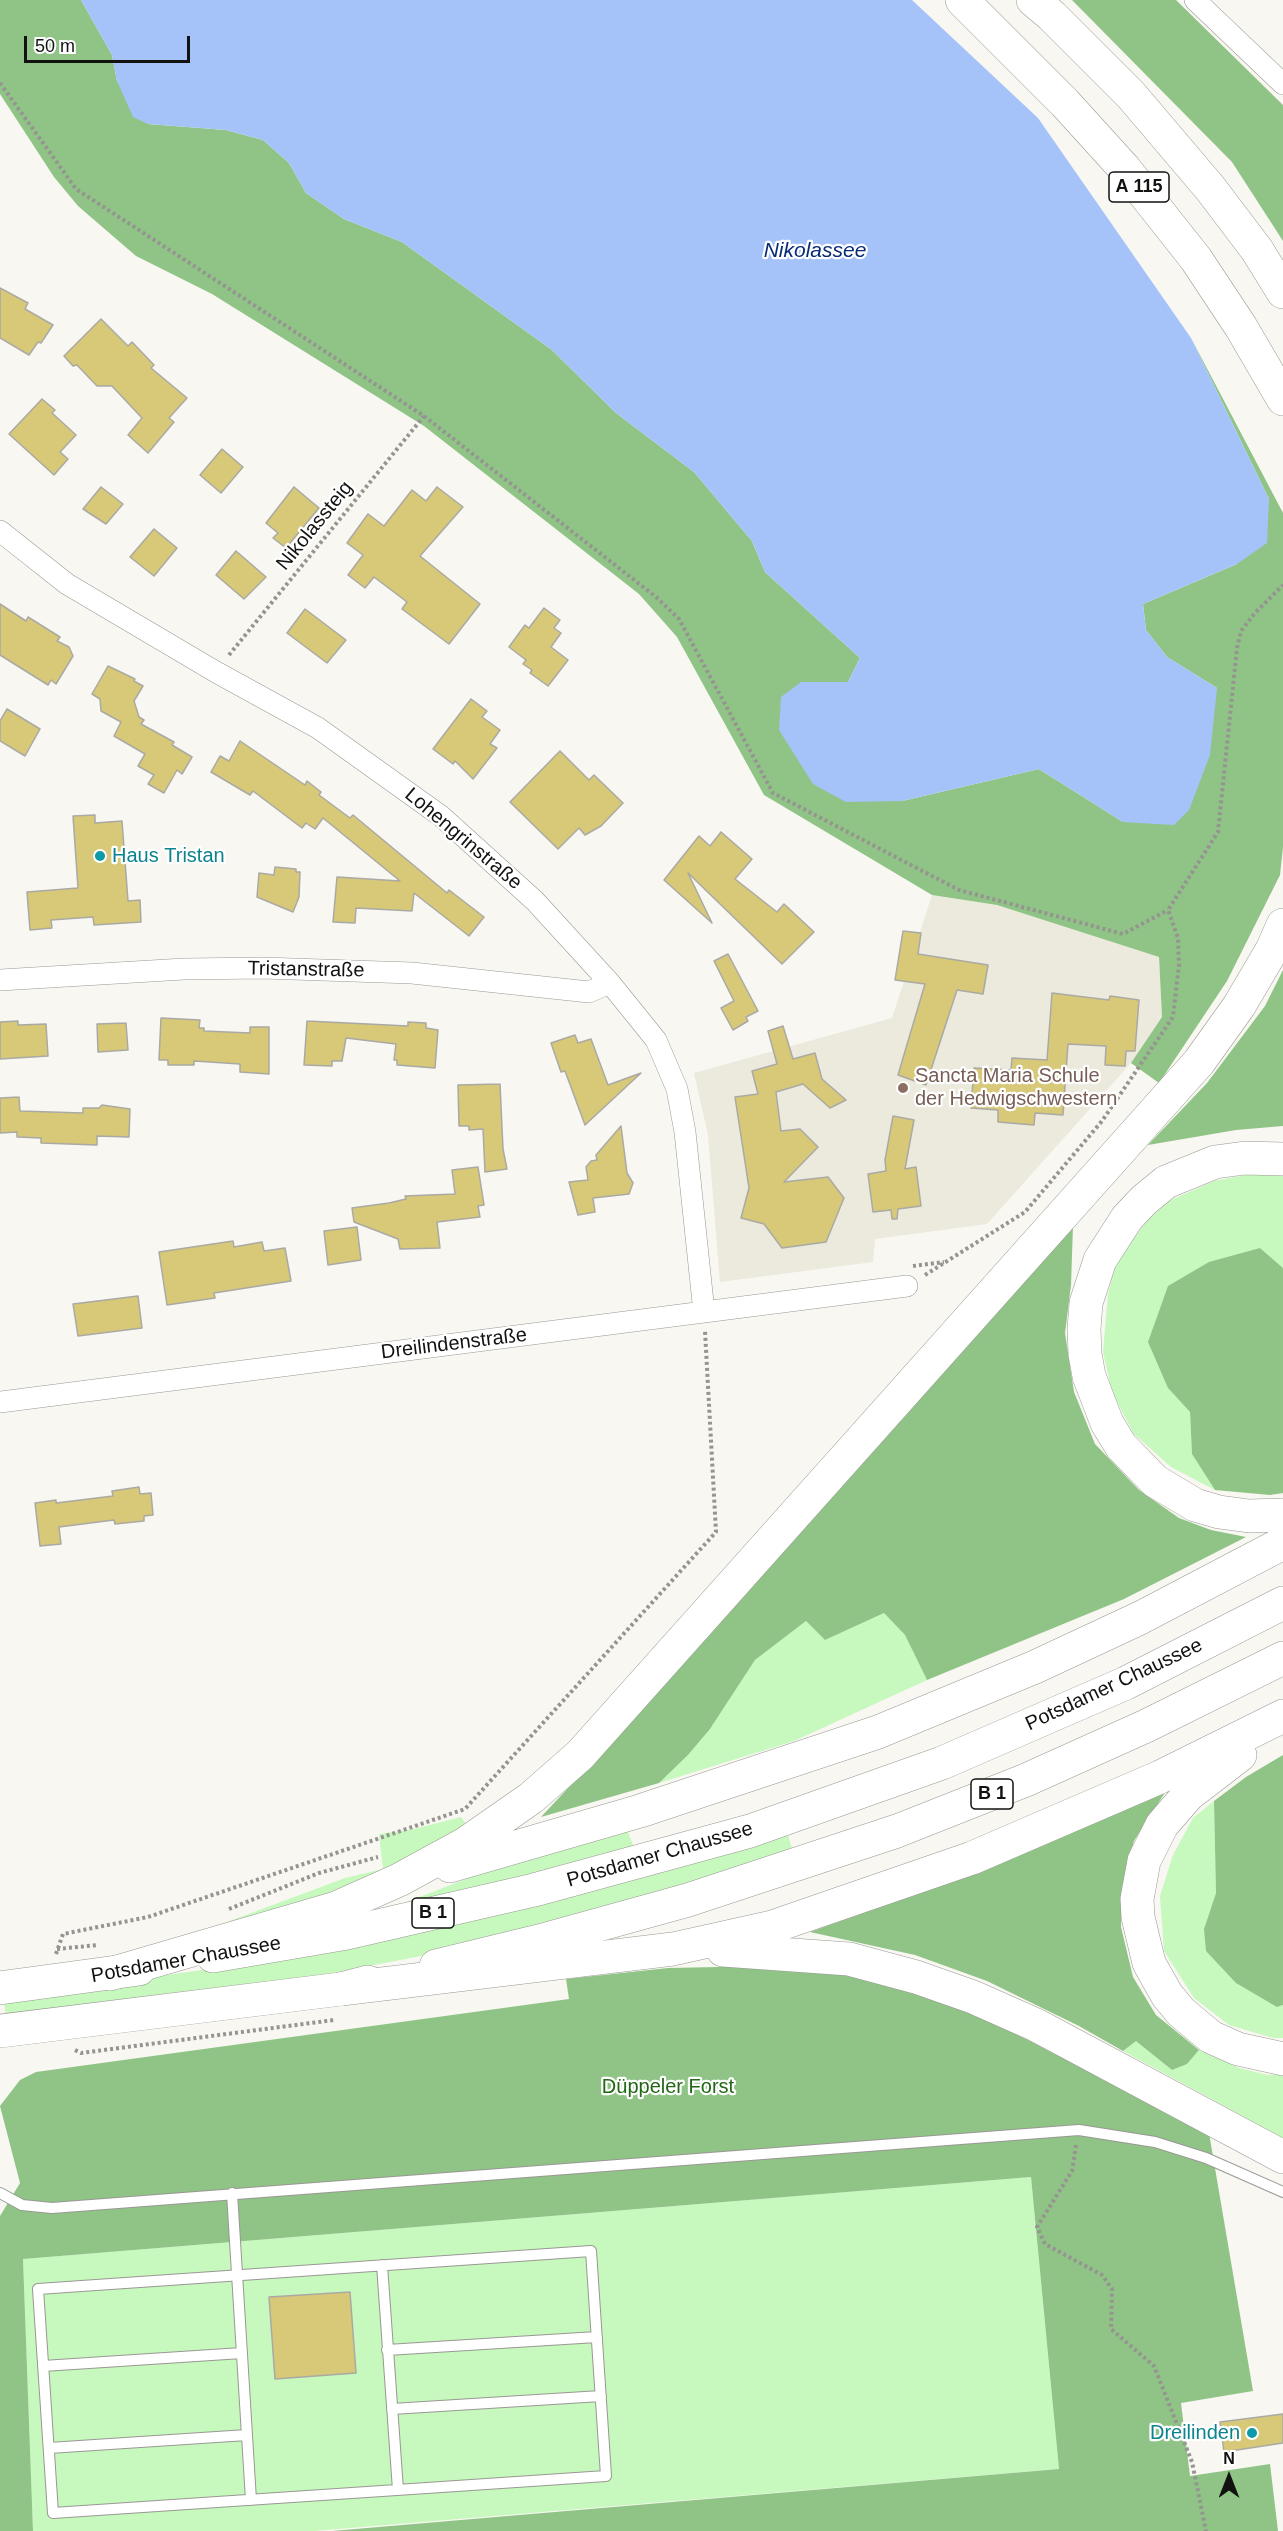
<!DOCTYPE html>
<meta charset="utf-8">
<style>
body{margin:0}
#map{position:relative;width:1283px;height:2531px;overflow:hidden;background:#f8f7f1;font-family:Helvetica,sans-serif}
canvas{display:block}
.north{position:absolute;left:1199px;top:2447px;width:60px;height:60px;-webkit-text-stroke:4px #fff;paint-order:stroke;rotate:0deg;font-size:16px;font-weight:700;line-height:24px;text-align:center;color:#121210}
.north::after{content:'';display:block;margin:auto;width:21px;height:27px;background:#121210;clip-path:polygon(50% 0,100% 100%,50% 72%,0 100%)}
.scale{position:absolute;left:24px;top:36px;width:166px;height:27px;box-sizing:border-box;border:3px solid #121210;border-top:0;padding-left:8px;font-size:18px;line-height:21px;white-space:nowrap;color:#121210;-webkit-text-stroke:4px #fff;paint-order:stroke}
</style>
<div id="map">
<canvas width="1283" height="2531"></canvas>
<div class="north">N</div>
<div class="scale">50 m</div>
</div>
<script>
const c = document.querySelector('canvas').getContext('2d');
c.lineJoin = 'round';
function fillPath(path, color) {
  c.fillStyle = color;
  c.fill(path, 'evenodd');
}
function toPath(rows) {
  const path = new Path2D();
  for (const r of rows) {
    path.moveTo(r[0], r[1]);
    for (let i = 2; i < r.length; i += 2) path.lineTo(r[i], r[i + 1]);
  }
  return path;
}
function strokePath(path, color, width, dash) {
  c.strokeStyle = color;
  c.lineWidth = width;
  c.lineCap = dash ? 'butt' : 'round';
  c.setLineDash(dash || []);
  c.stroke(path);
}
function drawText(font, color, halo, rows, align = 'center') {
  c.font = font + ' Helvetica,sans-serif';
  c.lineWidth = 4.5;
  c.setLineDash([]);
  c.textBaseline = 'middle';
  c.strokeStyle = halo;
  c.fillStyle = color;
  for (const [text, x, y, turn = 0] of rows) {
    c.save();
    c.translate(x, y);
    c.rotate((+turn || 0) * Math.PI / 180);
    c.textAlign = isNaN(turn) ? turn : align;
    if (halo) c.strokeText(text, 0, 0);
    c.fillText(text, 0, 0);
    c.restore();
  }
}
fillPath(toPath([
 [932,895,997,905,1159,957,1162,1017,1131,1063,987,1224,875,1239,873,1262,720,1282,708,1135,694,1073,892,1018]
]), '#eceadd');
fillPath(toPath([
 [1257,1173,1283,1175,1283,1268,1260,1248,1168,1388,1190,1412,1192,1454,1215,1490,1171,1467,1134,1434,1112,1393,1103,1352,1108,1294,1114,1270,1131,1241,1148,1220,1169,1201,1214,1181],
 [884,1613,905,1635,927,1680,794,1741,659,1783,688,1755,710,1729,755,1660,806,1621,825,1640],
 [1214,1801,1216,1893,1204,1929,1277,2007,1283,2005,1283,2038,1273,2038,1229,2025,1194,1998,1164,1951,1160,1896,1173,1855,1193,1818],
 [461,1817,469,1828,385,1876,186,1940,137,1949,211,1928,345,1878,383,1869,379,1834,414,1829],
 [627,1829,634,1848,540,1873,399,1905,502,1865],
 [786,1829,794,1855,442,1952,296,1980,6,2019,4,1999,270,1960],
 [1136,2040,1172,2070,1187,2064,1199,2050,1239,2068,1268,2075,1283,2074,1283,2138,1123,2051],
 [1031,2177,1059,2469,314,2531,33,2531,23,2259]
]), '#c7f8be');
fillPath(toPath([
 [0,0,81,0,112,55,117,81,148,124,226,130,263,140,289,163,306,193,344,219,402,242,552,350,616,413,694,472,752,541,765,572,860,658,848,682,801,682,902,801,1039,769,1123,822,1217,688,1167,657,1146,630,1143,604,1237,564,1269,499,1191,338,1283,513,1283,847,1280,875,1227,981,1159,1083,1131,1063,1162,1017,1159,957,997,905,932,895,764,795,677,637,639,594,424,426,212,294,136,256,78,206,54,177,0,94],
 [1072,0,1176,0,1283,105,1283,241,1232,162],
 [1283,970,1283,1126,1236,1130,1148,1145,1207,1083,1265,1006],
 [1073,1226,1071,1285,1065,1333,1074,1392,1095,1444,1139,1490,1179,1518,1211,1530,1246,1537,1124,1599,927,1680,905,1635,884,1613,825,1640,806,1621,755,1660,710,1729,688,1755,659,1783,541,1817,679,1669],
 [1260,1248,1283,1268,1283,1493,1270,1495,1215,1490,1192,1454,1190,1412,1168,1388,1148,1342,1168,1286,1209,1262],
 [1283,1755,1283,2005,1277,2007,1236,1983,1206,1951,1204,1929,1216,1893,1214,1801,1246,1777],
 [1166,1791,1134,1841,1122,1887,1121,1927,1133,1977,1156,2015,1199,2050,1187,2064,1172,2070,1136,2041,1123,2051,1079,2026,987,1981,915,1955,810,1932,988,1868],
 [769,1966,839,1973,908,1989,987,2019,1209,2133,1253,2391,1181,2403,1190,2476,1270,2464,1278,2531,332,2531,1059,2469,1031,2177,23,2259,33,2531,0,2531,0,2216,20,2183,0,2106,20,2080,36,2072,569,1999,566,1979,668,1968]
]), '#8fc486');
fillPath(toPath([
 [81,0,912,0,1038,118,1191,338,1269,499,1267,543,1237,564,1143,604,1146,630,1167,657,1217,688,1210,755,1189,810,1174,825,1123,822,1039,769,902,801,846,802,813,784,779,730,781,697,801,682,848,682,860,658,765,572,752,541,694,472,616,413,552,350,402,242,344,219,306,193,289,163,263,140,226,130,148,124,133,117,117,81,112,55]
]), '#a6c3f9');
const building = toPath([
 [0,288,28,303,25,309,53,325,41,343,38,342,29,355,0,338,0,288],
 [101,319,128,346,132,342,154,365,151,368,187,398,169,418,174,422,148,453,128,435,142,418,112,386,97,386,77,365,73,366,64,356,101,319],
 [42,399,55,410,52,413,76,435,60,452,68,459,54,475,9,434,42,399],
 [222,449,243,467,221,493,200,475,222,449],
 [101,487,123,504,106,524,83,509,101,487],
 [294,487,319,508,286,548,273,538,278,533,266,523,294,487],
 [437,487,463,507,420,556,480,604,449,644,402,609,407,602,374,577,365,588,348,575,363,555,347,543,368,514,384,526,412,490,426,501,437,487],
 [154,529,177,548,154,576,130,557,154,529],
 [236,551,266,577,244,599,216,575,236,551],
 [0,604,26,621,28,617,60,637,57,641,69,647,73,656,56,684,51,680,48,685,0,655,0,604],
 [544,608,560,620,554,628,561,633,551,647,568,660,548,686,530,673,532,670,523,664,526,660,509,647,525,625,529,628,544,608],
 [305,609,346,640,327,663,287,633,305,609],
 [108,666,135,679,134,681,143,686,134,701,139,717,144,720,141,724,174,742,172,745,192,757,182,774,177,770,164,793,148,784,154,775,138,766,145,754,114,736,121,722,101,711,100,699,92,694,108,666],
 [471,699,487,711,482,717,500,730,490,744,497,748,473,779,455,761,453,764,433,749,471,699],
 [7,709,40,729,25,756,0,741,0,721,7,709],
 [240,741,305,785,307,781,321,792,319,795,350,818,353,815,447,893,449,890,484,917,469,936,414,893,412,911,356,908,355,923,333,922,337,877,400,881,323,818,315,829,306,823,302,828,253,791,250,795,211,772,220,756,229,761,240,741],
 [560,751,589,780,594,775,623,803,601,826,585,835,579,828,558,849,510,802,560,751],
 [95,815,95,823,122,821,128,901,140,900,141,922,94,925,93,917,51,920,52,928,30,930,27,892,78,888,73,816,95,815],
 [721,832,752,859,735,879,777,912,784,904,814,932,782,964,688,873,712,923,664,880,699,836,710,846,721,832],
 [275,867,296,869,296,872,300,872,299,897,293,912,257,897,259,873,274,875,275,867],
 [903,931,921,933,918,954,988,965,983,994,957,990,926,1085,898,1075,925,984,895,980,903,931],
 [728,954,758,1011,746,1017,748,1021,733,1030,721,1008,734,1001,714,961,728,954],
 [1052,993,1109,1000,1110,996,1139,1000,1135,1051,1126,1051,1125,1066,1105,1065,1106,1046,1068,1044,1063,1115,1035,1113,1034,1125,998,1122,998,1110,971,1108,974,1068,1011,1070,1012,1058,1047,1060,1052,993],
 [161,1018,200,1020,199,1028,204,1028,204,1031,250,1033,250,1027,269,1027,269,1074,240,1072,240,1064,194,1061,194,1065,168,1065,168,1060,159,1060,161,1018],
 [18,1021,18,1025,46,1024,48,1056,0,1059,0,1022,18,1021],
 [307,1021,408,1026,408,1022,426,1023,426,1028,438,1030,435,1068,397,1065,397,1060,394,1060,396,1044,346,1038,342,1061,332,1061,332,1066,304,1065,307,1021],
 [126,1023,128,1050,98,1052,97,1024,126,1023],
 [783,1026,793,1059,815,1053,822,1079,846,1100,830,1108,803,1084,776,1092,781,1131,800,1129,818,1147,784,1182,828,1177,844,1198,826,1242,782,1248,764,1224,741,1218,749,1188,735,1097,758,1094,752,1071,777,1064,768,1031,783,1026],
 [575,1035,578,1043,591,1039,608,1085,641,1073,585,1125,565,1071,561,1072,551,1043,575,1035],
 [500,1084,503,1149,507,1169,485,1172,483,1129,469,1130,469,1126,459,1126,458,1085,500,1084],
 [19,1097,20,1111,83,1113,83,1108,99,1108,102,1105,130,1109,129,1137,97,1136,97,1145,41,1143,41,1138,17,1137,17,1132,0,1133,0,1098,19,1097],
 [893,1116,914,1120,905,1169,916,1167,921,1206,898,1209,897,1219,892,1219,891,1210,873,1212,868,1174,886,1171,885,1160,893,1116],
 [621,1126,627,1173,633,1183,629,1194,593,1198,595,1212,578,1215,569,1182,588,1180,586,1167,591,1161,597,1160,596,1155,621,1126],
 [478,1167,484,1205,478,1206,480,1217,437,1222,440,1248,400,1249,398,1239,354,1222,352,1208,389,1203,406,1199,405,1196,455,1194,452,1170,478,1167],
 [357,1227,361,1260,328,1265,324,1231,357,1227],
 [233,1241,234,1247,262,1242,264,1251,285,1248,291,1281,214,1293,215,1298,167,1305,159,1252,233,1241],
 [138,1296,142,1328,78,1336,73,1304,138,1296],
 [139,1487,140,1494,151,1493,153,1515,144,1516,144,1521,115,1524,114,1520,59,1527,61,1544,40,1546,35,1503,56,1500,56,1503,113,1496,112,1491,139,1487],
 [350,2292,356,2373,275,2379,269,2297,350,2292],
 [1283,2414,1283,2443,1224,2452,1220,2422,1283,2414]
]);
fillPath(building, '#d7c978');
strokePath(building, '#aaa9a4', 1.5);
const service = toPath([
 [0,2193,22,2205,52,2208,1079,2130,1155,2142,1206,2158,1283,2192],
 [232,2193,251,2500],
 [591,2251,606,2476,53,2513,38,2289,591,2251],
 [382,2265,398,2490],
 [387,2350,597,2337],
 [43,2366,242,2353],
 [392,2409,601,2396],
 [49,2448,247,2435]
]);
const minor = toPath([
 [1195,0,1283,84],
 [0,531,67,584,216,672,318,728,441,816,535,901,610,983,656,1040,677,1089,685,1132,704,1312],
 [0,980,184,969,263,968,412,973,589,992,610,983],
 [0,1402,907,1286]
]);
const primary = toPath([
 [213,1956,347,1933,534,1890,750,1831,942,1763,1126,1683,1283,1603],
 [436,1966,547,1939,688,1900,897,1831,1026,1780,1146,1726,1283,1658],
 [0,1988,139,1969],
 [0,2031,341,1989,368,1982]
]);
const motorway = toPath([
 [962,0,1065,103,1124,168,1196,259,1241,327,1283,399],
 [1033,0,1052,16,1131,95,1210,188,1257,250,1283,292],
 [1283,1159,1245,1158,1215,1162,1166,1182,1144,1200,1127,1218,1100,1260,1086,1303,1084,1329,1085,1354,1089,1376,1107,1423,1121,1446,1155,1481,1195,1505,1219,1512,1249,1516,1283,1515],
 [1240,1755,1188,1795,1162,1825,1144,1861,1137,1899,1138,1917,1149,1963,1167,1995,1181,2012,1211,2037,1238,2049,1283,2059],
 [450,1866,640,1811,878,1732,1035,1667,1140,1618,1283,1543],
 [723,1950,849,1959,916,1977,973,1997,1036,2025,1283,2157],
 [110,1974,336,1908,399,1880,465,1844,531,1798,580,1755,1199,1062,1239,1006,1272,950,1283,925],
 [341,1989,673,1949,772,1927,972,1858,1160,1777,1283,1716]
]);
strokePath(service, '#999893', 12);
strokePath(minor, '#999893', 22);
strokePath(primary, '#999893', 34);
strokePath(motorway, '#999893', 34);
strokePath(toPath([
 [0,83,76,189,424,416,656,597,679,619,773,793,959,890,1123,934,1168,910],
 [229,655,424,416],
 [913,1266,944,1262],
 [925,1275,1025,1212,1102,1121,1173,1017,1179,965,1178,938,1168,910,1218,832,1237,648,1241,631,1255,613,1283,585],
 [229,1909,319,1873,378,1857],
 [57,1949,98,1945],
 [56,1954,63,1934,148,1917,465,1809,716,1532,705,1331],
 [75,2050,81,2053,334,2020],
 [1076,2145,1072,2171,1037,2227,1045,2244,1102,2275,1112,2289,1111,2329,1154,2366,1192,2462,1206,2531]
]), '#959490', 4, [3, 3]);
strokePath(service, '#fff', 10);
strokePath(minor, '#fff', 21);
strokePath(primary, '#fff', 33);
strokePath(motorway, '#fff', 33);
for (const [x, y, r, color] of [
 [100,856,6,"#0f9aa8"],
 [903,1088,6,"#8d6e63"],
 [1252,2433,6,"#0f9aa8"]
]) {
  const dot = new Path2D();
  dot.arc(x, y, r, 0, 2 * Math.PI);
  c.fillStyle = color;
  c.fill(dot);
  strokePath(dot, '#fff', 2);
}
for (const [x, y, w] of [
 [1139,187,60],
 [992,1794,42],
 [433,1913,42]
]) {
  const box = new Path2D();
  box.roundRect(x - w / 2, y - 15, w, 30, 4.5);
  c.fillStyle = '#fff';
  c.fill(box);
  strokePath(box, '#121210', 1.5);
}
drawText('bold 18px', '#121210', null, [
 ["A 115",1139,187],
 ["B 1",992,1794],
 ["B 1",433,1913]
]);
drawText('20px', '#121210', '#fff', [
 ["Nikolassteig",315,526,-51],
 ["Lohengrinstraße",463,839,40],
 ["Tristanstraße",306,970,1],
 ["Dreilindenstraße",454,1344,-7],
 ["Potsdamer Chaussee",1114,1685,-25],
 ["Potsdamer Chaussee",660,1855,-16],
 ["Potsdamer Chaussee",186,1960,-10]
]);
drawText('20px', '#0d838f', '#fff', [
 ["Haus Tristan",112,856],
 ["Dreilinden",1240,2433,"right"]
], 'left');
drawText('20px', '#785e54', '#fff', [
 ["Sancta Maria Schule",915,1076],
 ["der Hedwigschwestern",915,1099]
], 'left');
drawText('20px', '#226715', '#fff', [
 ["Düppeler Forst",668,2087]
]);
drawText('italic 21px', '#082c76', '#fff', [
 ["Nikolassee",815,251]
]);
</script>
